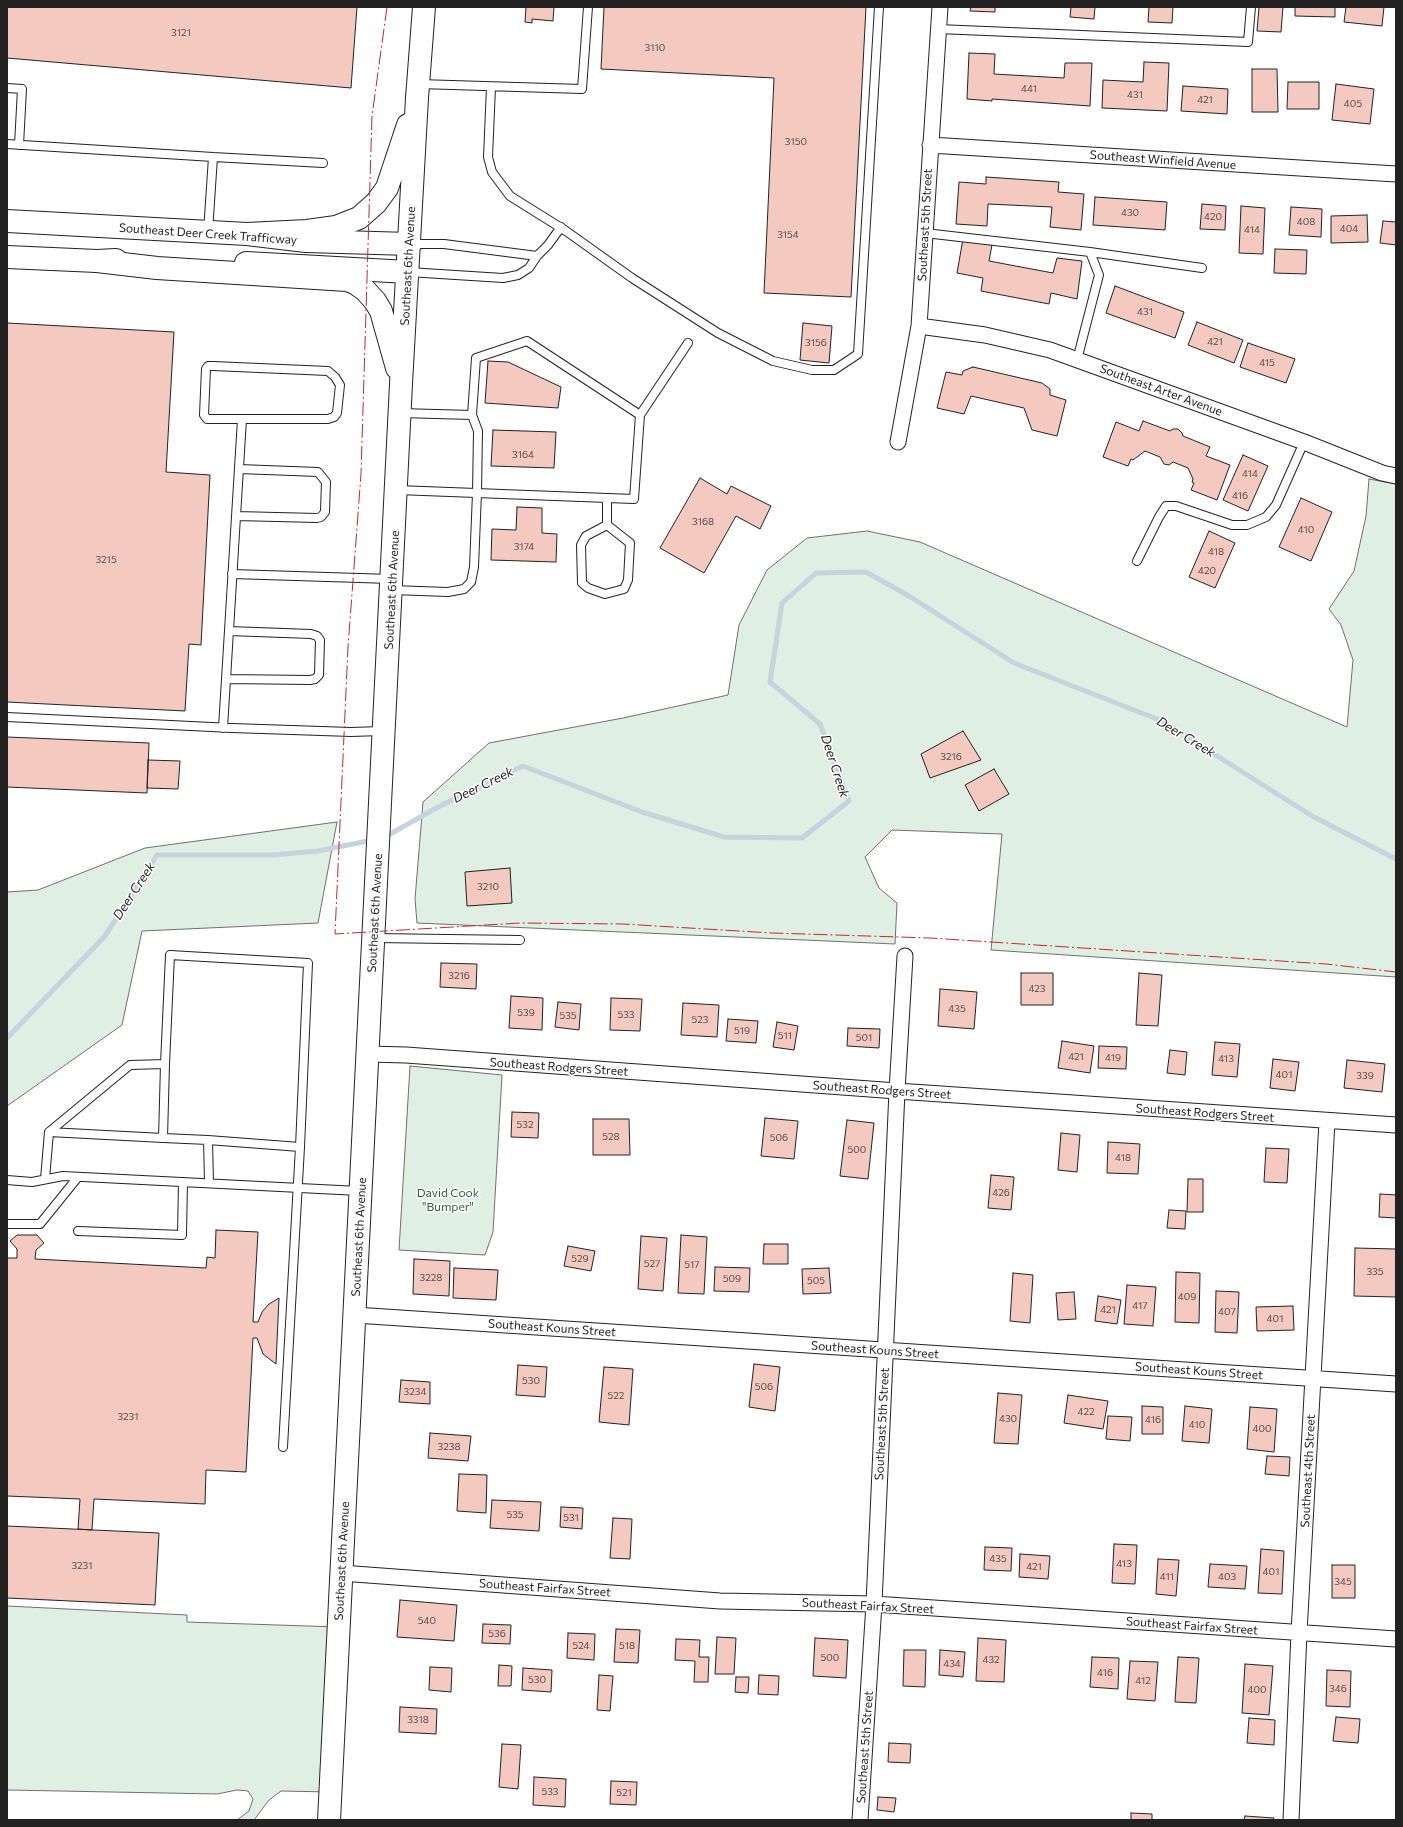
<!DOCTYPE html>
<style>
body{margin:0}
#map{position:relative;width:1403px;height:1827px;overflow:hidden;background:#fff;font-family:Commissioner,sans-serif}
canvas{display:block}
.frame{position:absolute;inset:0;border:8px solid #222;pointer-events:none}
</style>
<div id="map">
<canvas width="1403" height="1827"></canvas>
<div class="frame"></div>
</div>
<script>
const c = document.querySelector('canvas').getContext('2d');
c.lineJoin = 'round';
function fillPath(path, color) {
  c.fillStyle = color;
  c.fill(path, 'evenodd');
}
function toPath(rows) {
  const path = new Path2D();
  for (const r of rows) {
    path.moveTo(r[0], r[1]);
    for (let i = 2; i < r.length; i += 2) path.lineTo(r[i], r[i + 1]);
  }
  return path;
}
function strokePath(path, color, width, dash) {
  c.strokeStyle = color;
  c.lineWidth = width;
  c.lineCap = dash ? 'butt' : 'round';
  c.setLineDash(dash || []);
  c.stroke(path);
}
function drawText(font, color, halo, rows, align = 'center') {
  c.font = font + ' Commissioner,sans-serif';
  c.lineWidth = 3;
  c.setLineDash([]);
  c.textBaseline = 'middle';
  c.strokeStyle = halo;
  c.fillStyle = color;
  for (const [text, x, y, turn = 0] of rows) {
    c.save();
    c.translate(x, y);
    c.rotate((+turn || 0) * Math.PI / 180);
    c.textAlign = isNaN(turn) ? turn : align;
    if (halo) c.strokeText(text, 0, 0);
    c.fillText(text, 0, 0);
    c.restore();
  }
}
const green = toPath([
 [1369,479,1396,484,1396,977,991,950,1002,834,892,830,865,857,879,888,897,903,895,944,417,923,415,899,423,802,489,743,623,718,728,695,739,625,767,570,807,538,867,531,920,542,1347,727,1353,660,1341,625,1329,609,1354,571,1366,516,1369,479],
 [337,822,318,923,142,931,122,1025,7,1106,7,892,38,890,145,848,337,822],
 [410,1066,502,1075,493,1232,485,1255,399,1250,410,1066],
 [7,1606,187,1615,187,1622,338,1627,331,1792,281,1791,269,1800,254,1820,237,1820,249,1811,253,1799,248,1791,237,1790,217,1794,7,1790,7,1606]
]);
fillPath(green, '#e0efe3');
strokePath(green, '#6f6f6f', 1);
strokePath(toPath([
 [385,837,438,807,523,766,642,812,724,837,802,838,849,801,820,724,770,682,782,603,816,573,866,572,909,596,1014,663,1162,721,1312,816,1396,859],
 [7,1038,105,936,157,855,272,855,318,851,373,840]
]), '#c7d3dd', 5);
const building = toPath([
 [7,7,357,7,351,88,7,58,7,7],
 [526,7,554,7,553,21,532,19,532,23,525,22,526,7],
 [604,7,866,7,851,297,764,293,774,78,601,69,604,7],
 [971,7,995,7,995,12,970,11,971,7],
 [1071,7,1095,7,1094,19,1070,17,1071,7],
 [1149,7,1173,7,1172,23,1148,22,1149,7],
 [1259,7,1283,7,1281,32,1257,31,1259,7],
 [1295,7,1335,7,1335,17,1295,16,1295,7],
 [1346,7,1384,7,1382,26,1344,22,1346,7],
 [969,53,995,54,994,74,1064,78,1065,63,1092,63,1090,106,992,99,992,101,967,99,969,53],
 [1144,62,1169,63,1167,111,1102,108,1103,80,1143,82,1144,62],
 [1252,69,1277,69,1278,112,1252,112,1252,69],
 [1288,82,1319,82,1319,109,1287,109,1288,82],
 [1336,84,1374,89,1370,124,1332,120,1336,84],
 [1183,86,1228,89,1227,114,1181,111,1183,86],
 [986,177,1059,182,1058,192,1084,194,1081,230,1050,227,1052,207,988,204,987,226,956,224,959,182,986,184,986,177],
 [1095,197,1167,202,1165,230,1093,225,1095,197],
 [1202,204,1226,206,1225,230,1200,229,1202,204],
 [1241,206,1265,208,1263,254,1239,253,1241,206],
 [1291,207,1322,209,1321,237,1289,235,1291,207],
 [1367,215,1368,242,1331,243,1331,216,1367,215],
 [1383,221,1396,222,1396,245,1380,243,1383,221],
 [963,239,992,245,989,261,1053,273,1057,258,1082,261,1077,299,1051,293,1049,304,981,291,983,278,957,273,963,239],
 [1275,249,1307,250,1306,274,1274,273,1275,249],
 [1115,286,1184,312,1175,338,1106,313,1115,286],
 [1197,322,1243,340,1234,363,1188,345,1197,322],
 [7,323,174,332,166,472,210,475,201,645,189,644,185,711,7,702,7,323],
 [803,323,832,326,829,363,800,360,803,323],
 [1248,343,1295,359,1286,383,1240,367,1248,343],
 [488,361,508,362,561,387,558,408,485,403,488,361],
 [973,367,1042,383,1050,389,1050,395,1066,400,1057,436,1032,430,1024,408,971,396,964,414,937,408,946,372,962,375,963,371,973,367],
 [1143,421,1170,431,1173,429,1178,429,1182,433,1183,436,1210,447,1206,456,1230,465,1217,500,1191,490,1194,483,1192,482,1193,479,1188,468,1173,462,1169,465,1164,464,1160,457,1145,451,1133,460,1131,459,1128,466,1103,457,1116,422,1139,431,1143,421],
 [493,430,556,432,554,468,491,466,493,430],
 [1243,455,1268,466,1248,511,1223,500,1243,455],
 [700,478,727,494,731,486,771,506,760,529,736,516,704,573,660,548,700,478],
 [1301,498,1332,512,1311,561,1279,547,1301,498],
 [517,507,542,508,542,533,557,534,556,562,491,560,492,529,516,530,517,507],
 [1209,531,1235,543,1215,588,1189,577,1209,531],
 [963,731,981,760,930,778,921,754,963,731],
 [7,737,149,743,147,793,7,787,7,737],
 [148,760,180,761,178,789,147,788,148,760],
 [994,769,1009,794,979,811,965,785,994,769],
 [510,868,512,903,467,906,465,872,510,868],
 [441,963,477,964,476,989,440,987,441,963],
 [1021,973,1053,973,1053,1005,1021,1005,1021,973],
 [1139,973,1162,975,1158,1026,1136,1025,1139,973],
 [940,989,977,992,974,1029,938,1026,940,989],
 [511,996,543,998,542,1030,509,1028,511,996],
 [611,998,642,999,640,1031,610,1030,611,998],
 [558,1002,581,1004,579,1030,555,1027,558,1002],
 [683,1003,719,1005,717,1037,681,1035,683,1003],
 [728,1019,758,1021,756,1043,726,1041,728,1019],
 [777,1022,798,1026,794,1050,773,1047,777,1022],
 [848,1028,880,1029,879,1048,847,1046,848,1028],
 [1062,1041,1094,1046,1090,1073,1058,1068,1062,1041],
 [1215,1042,1240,1044,1237,1077,1212,1075,1215,1042],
 [1099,1046,1127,1047,1126,1069,1098,1068,1099,1046],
 [1170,1050,1187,1052,1185,1075,1167,1073,1170,1050],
 [1273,1059,1299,1062,1295,1091,1270,1088,1273,1059],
 [1347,1060,1385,1064,1382,1092,1344,1088,1347,1060],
 [512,1112,539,1113,538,1138,511,1137,512,1112],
 [765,1118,798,1121,794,1159,761,1156,765,1118],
 [593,1119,629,1119,630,1155,593,1155,593,1119],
 [847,1120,874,1123,868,1179,840,1176,847,1120],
 [1061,1133,1080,1135,1077,1172,1058,1170,1061,1133],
 [1108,1142,1140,1144,1138,1174,1107,1173,1108,1142],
 [1266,1148,1289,1149,1287,1183,1264,1182,1266,1148],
 [991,1175,1014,1177,1011,1210,988,1208,991,1175],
 [1188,1179,1203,1179,1203,1212,1187,1212,1188,1179],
 [1380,1194,1396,1195,1396,1218,1379,1217,1380,1194],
 [1169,1210,1186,1211,1185,1229,1167,1228,1169,1210],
 [216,1230,258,1232,253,1322,258,1322,262,1312,269,1304,279,1298,276,1364,263,1354,257,1338,253,1338,246,1472,206,1470,205,1504,94,1499,92,1530,78,1529,80,1499,7,1496,7,1258,17,1258,17,1249,10,1241,17,1235,37,1235,44,1243,36,1250,35,1259,206,1268,207,1257,215,1258,216,1230],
 [681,1235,707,1237,704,1294,678,1293,681,1235],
 [641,1236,667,1238,663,1291,638,1289,641,1236],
 [764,1244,788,1244,788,1264,763,1264,764,1244],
 [568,1246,595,1251,591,1271,564,1266,568,1246],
 [1355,1248,1396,1249,1396,1297,1354,1296,1355,1248],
 [414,1259,450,1261,449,1296,413,1294,414,1259],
 [715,1267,750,1268,749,1292,714,1291,715,1267],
 [454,1268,498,1270,496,1300,453,1298,454,1268],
 [829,1268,831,1293,803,1294,802,1269,829,1268],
 [1176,1272,1200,1273,1199,1323,1175,1322,1176,1272],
 [1013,1273,1033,1275,1030,1323,1010,1321,1013,1273],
 [1127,1285,1156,1287,1153,1326,1124,1324,1127,1285],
 [1216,1291,1239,1292,1237,1333,1215,1332,1216,1291],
 [1074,1292,1076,1319,1058,1320,1056,1293,1074,1292],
 [1098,1296,1121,1300,1117,1324,1095,1321,1098,1296],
 [1293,1306,1294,1330,1257,1331,1256,1307,1293,1306],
 [754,1364,780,1367,775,1411,749,1407,754,1364],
 [518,1365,547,1367,545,1397,516,1395,518,1365],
 [604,1367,633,1369,629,1425,599,1422,604,1367],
 [401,1380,430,1382,430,1404,399,1402,401,1380],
 [998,1393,1022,1395,1018,1444,994,1443,998,1393],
 [1068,1395,1108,1401,1103,1429,1064,1423,1068,1395],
 [1142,1406,1163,1407,1163,1434,1142,1434,1142,1406],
 [1185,1406,1212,1409,1209,1443,1182,1441,1185,1406],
 [1250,1407,1277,1409,1274,1452,1247,1449,1250,1407],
 [1108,1416,1132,1417,1130,1441,1106,1439,1108,1416],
 [430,1433,471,1436,468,1461,428,1458,430,1433],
 [1267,1456,1290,1457,1289,1476,1265,1474,1267,1456],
 [459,1474,487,1475,486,1513,457,1511,459,1474],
 [492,1500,541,1502,539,1531,490,1528,492,1500],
 [561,1507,583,1508,582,1529,560,1527,561,1507],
 [613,1518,632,1519,630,1559,610,1558,613,1518],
 [7,1526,159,1533,155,1605,7,1598,7,1526],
 [1114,1544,1137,1545,1135,1584,1112,1583,1114,1544],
 [985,1547,1012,1548,1011,1571,984,1570,985,1547],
 [1261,1549,1284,1551,1282,1594,1258,1593,1261,1549],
 [1020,1554,1050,1556,1048,1579,1019,1577,1020,1554],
 [1158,1559,1179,1560,1176,1596,1156,1594,1158,1559],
 [1210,1564,1247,1566,1245,1589,1208,1587,1210,1564],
 [1332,1565,1355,1565,1355,1598,1332,1598,1332,1565],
 [400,1600,457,1605,454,1641,397,1637,400,1600],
 [483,1624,511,1625,510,1644,482,1643,483,1624],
 [616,1629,640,1630,638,1663,614,1662,616,1629],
 [568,1633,595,1634,594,1660,567,1658,568,1633],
 [717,1637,736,1638,734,1674,715,1674,717,1637],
 [815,1638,848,1640,846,1678,813,1676,815,1638],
 [978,1638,1006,1640,1004,1682,976,1681,978,1638],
 [676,1639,700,1640,699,1657,709,1657,708,1682,694,1682,695,1661,675,1660,676,1639],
 [904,1650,926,1650,925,1687,903,1686,904,1650],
 [940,1650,965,1652,963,1677,939,1675,940,1650],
 [1092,1657,1119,1658,1118,1689,1090,1687,1092,1657],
 [1178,1657,1199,1658,1196,1703,1175,1702,1178,1657],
 [1130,1661,1158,1662,1155,1701,1127,1699,1130,1661],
 [1245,1664,1273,1666,1269,1715,1242,1713,1245,1664],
 [499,1665,512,1666,511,1686,498,1686,499,1665],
 [430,1667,452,1668,451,1692,429,1690,430,1667],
 [523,1668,552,1670,551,1692,522,1690,523,1668],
 [1327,1670,1351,1671,1350,1707,1326,1706,1327,1670],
 [599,1675,613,1676,610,1711,597,1710,599,1675],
 [759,1675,779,1676,778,1695,758,1694,759,1675],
 [736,1677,749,1677,748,1693,735,1692,736,1677],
 [400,1707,437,1709,436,1734,399,1732,400,1707],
 [1336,1717,1360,1719,1358,1743,1333,1741,1336,1717],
 [1249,1718,1275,1720,1274,1745,1247,1743,1249,1718],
 [889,1743,911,1744,910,1763,888,1762,889,1743],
 [502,1744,521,1745,518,1789,499,1787,502,1744],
 [534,1777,566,1779,565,1807,533,1805,534,1777],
 [611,1781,637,1782,636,1805,610,1804,611,1781],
 [878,1797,896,1798,894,1812,877,1810,878,1797],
 [1131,1813,1152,1814,1152,1820,1131,1820,1131,1813],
 [1245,1816,1274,1818,1273,1820,1244,1820,1245,1816]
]);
fillPath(building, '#f3c9c0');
strokePath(building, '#222', 1);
const lane = toPath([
 [938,29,1248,42,1251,7],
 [419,84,582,89,588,7],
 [491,87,488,157,492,172,510,196,566,231,632,278,718,333,773,361,812,370,834,370,858,354,879,7],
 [7,88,22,89,19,145],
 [7,144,213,157,208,232],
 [213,157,323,163],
 [925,233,1090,252,1099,275,1077,360],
 [411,244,444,244,537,256],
 [1090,252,1202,268],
 [408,272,503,278,518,275,529,268,537,256,548,245,561,227],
 [400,413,472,415,476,358,527,341,640,415],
 [397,490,634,499,640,415,688,343],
 [607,498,607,525,586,536,581,545,582,583,588,588,605,594,624,589,628,580,630,543,607,525],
 [236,516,317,518,321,517,325,512,326,482,318,472,239,469],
 [1137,561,1159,517,1166,506,1176,506,1232,525,1247,525,1266,517,1276,505,1304,442],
 [232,574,391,579],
 [392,590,448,592,464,589,471,582,474,567,477,493,478,431,472,415],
 [226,679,310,680,315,679,319,675,320,640,317,636,311,634,229,631],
 [7,717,232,728,351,732,382,731],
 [223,728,242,419,207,419,204,415,206,369,208,366,213,366,328,371,335,377,340,385,337,413,334,417,328,419,242,419],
 [375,938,520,940],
 [165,1064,163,1138,208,1140,209,1183],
 [49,1132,163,1138],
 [208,1140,300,1147],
 [45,1179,49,1132,130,1065,165,1064,170,955,308,963,300,1147,283,1447],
 [7,1180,32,1182,63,1176,359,1191],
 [7,1224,40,1224,78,1177],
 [78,1231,182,1235,183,1182]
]);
const street = toPath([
 [930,145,1396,174],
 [919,326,985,335,1050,350,1304,442,1382,473,1396,476],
 [898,442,919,326,940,7],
 [368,1054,406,1055,897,1091,1396,1125],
 [355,1315,1396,1384],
 [341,1573,720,1601,874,1604,1396,1639],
 [860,1820,874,1604,897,1091,905,956],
 [1291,1820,1299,1633,1327,1121]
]);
const secondary = toPath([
 [7,221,247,234,306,241,410,244],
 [7,257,97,261,116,260],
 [246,263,408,272]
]);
const primary = toPath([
 [247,234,307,231,336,227,359,218,376,203,387,188,408,125],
 [97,261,157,268,347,280,355,283,365,290,375,301,381,311,397,368],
 [329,1820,401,384,417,98,424,7]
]);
strokePath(lane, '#222', 10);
strokePath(street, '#222', 17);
strokePath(secondary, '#222', 24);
strokePath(primary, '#222', 24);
strokePath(lane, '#fff', 8);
strokePath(street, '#fff', 15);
strokePath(secondary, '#fff', 22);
strokePath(primary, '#fff', 22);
strokePath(toPath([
 [387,7,372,116,361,474,348,647,335,934,520,923,623,924,772,933,930,938,1326,964,1396,972]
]), '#c62828', 1, [14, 3, 2, 3]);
drawText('10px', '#564c4a', null, [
 ["3121",181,33],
 ["3110",655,48],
 ["441",1029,89],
 ["431",1135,95],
 ["421",1205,100],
 ["405",1353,104],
 ["3150",796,142],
 ["430",1130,213],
 ["420",1213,217],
 ["408",1306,222],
 ["404",1349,229],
 ["414",1252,230],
 ["3154",788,235],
 ["431",1145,312],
 ["421",1215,342],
 ["3156",816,343],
 ["415",1267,363],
 ["3164",523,455],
 ["414",1250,474],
 ["416",1240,496],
 ["3168",703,522],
 ["410",1306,530],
 ["3174",524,547],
 ["418",1216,552],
 ["3215",106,560],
 ["420",1207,571],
 ["3216",951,757],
 ["3210",488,887],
 ["3216",459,976],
 ["423",1037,989],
 ["435",957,1009],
 ["539",526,1013],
 ["533",626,1015],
 ["535",568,1016],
 ["523",700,1020],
 ["519",742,1031],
 ["511",785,1036],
 ["501",864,1038],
 ["421",1076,1057],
 ["419",1113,1058],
 ["413",1226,1059],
 ["401",1284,1075],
 ["339",1365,1076],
 ["532",525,1125],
 ["528",611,1137],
 ["506",779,1138],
 ["500",857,1150],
 ["418",1123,1158],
 ["426",1001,1193],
 ["529",580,1259],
 ["527",652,1264],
 ["517",692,1265],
 ["335",1375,1272],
 ["3228",431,1278],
 ["509",732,1279],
 ["505",816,1281],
 ["409",1187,1297],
 ["417",1140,1306],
 ["421",1108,1310],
 ["407",1227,1312],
 ["401",1275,1319],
 ["530",531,1381],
 ["506",764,1387],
 ["3234",415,1392],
 ["522",616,1396],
 ["422",1086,1412],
 ["3231",128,1417],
 ["430",1008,1419],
 ["416",1153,1420],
 ["410",1197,1425],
 ["400",1262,1429],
 ["3238",449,1447],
 ["535",515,1515],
 ["531",571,1518],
 ["435",998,1559],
 ["413",1124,1564],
 ["3231",82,1566],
 ["421",1034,1567],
 ["401",1271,1572],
 ["411",1167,1577],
 ["403",1227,1577],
 ["345",1343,1582],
 ["540",427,1621],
 ["536",497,1634],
 ["524",581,1646],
 ["518",627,1646],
 ["500",830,1658],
 ["432",991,1660],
 ["434",952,1664],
 ["416",1105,1673],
 ["530",537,1680],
 ["412",1143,1681],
 ["346",1338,1689],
 ["400",1257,1690],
 ["3318",418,1720],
 ["533",550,1792],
 ["521",624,1793]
]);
drawText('12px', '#222', '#fff', [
 ["Southeast Winfield Avenue",1163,160,4],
 ["Southeast 5th Street",925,225,-87],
 ["Southeast Deer Creek Trafficway",208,234,4],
 ["Southeast 6th Avenue",408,266,-87],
 ["Southeast Arter Avenue",1161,390,20],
 ["Southeast 6th Avenue",392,590,-87],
 ["Southeast 6th Avenue",375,913,-87],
 ["Southeast Rodgers Street",559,1067,4],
 ["Southeast Rodgers Street",882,1090,4],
 ["Southeast Rodgers Street",1205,1113,4],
 ["Southeast 6th Avenue",359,1237,-87],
 ["Southeast Kouns Street",552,1328,4],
 ["Southeast Kouns Street",875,1350,4],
 ["Southeast Kouns Street",1199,1371,4],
 ["Southeast 5th Street",882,1424,-87],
 ["Southeast 4th Street",1308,1471,-87],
 ["Southeast 6th Avenue",342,1561,-87],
 ["Southeast Fairfax Street",545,1588,4],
 ["Southeast Fairfax Street",868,1606,3],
 ["Southeast Fairfax Street",1192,1626,4],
 ["Southeast 5th Street",865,1747,-86]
]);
drawText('12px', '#2f5e38', '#fff', [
 ["David Cook",448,1193],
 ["\"Bumper\"",448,1207]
]);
drawText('italic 13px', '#222', '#fff', [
 ["Deer Creek",1186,737,31],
 ["Deer Creek",835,766,72],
 ["Deer Creek",483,785,-26],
 ["Deer Creek",134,891,-57]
]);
</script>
